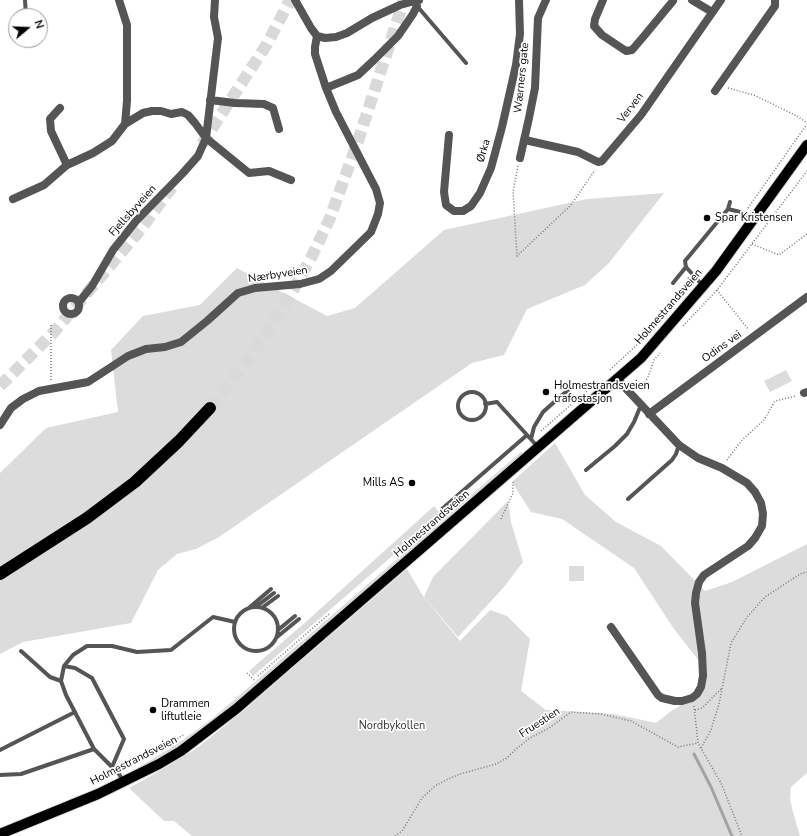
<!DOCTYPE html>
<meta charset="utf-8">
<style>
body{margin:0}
#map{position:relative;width:807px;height:836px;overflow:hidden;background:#fff;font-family:"Nunito Sans",sans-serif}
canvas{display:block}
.north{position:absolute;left:8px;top:8px;width:40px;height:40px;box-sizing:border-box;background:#fff;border:1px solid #999;border-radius:50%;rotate:71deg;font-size:11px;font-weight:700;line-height:16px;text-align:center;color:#000}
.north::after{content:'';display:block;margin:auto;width:14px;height:18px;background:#000;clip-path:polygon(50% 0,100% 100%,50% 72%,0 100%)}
</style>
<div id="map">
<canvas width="807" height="836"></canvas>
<div class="north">N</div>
</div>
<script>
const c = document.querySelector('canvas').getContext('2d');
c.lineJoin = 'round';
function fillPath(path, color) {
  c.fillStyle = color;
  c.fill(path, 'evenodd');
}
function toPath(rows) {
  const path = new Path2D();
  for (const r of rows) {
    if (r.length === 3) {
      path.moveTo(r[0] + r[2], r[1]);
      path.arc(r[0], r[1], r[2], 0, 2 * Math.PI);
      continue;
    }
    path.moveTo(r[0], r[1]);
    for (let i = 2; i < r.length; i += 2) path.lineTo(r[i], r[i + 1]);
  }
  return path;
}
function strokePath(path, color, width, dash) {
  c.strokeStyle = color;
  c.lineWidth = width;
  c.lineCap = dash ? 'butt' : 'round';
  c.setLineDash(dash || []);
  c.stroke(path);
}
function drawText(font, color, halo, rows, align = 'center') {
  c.font = font + ' "Nunito Sans",sans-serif';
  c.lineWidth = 3.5;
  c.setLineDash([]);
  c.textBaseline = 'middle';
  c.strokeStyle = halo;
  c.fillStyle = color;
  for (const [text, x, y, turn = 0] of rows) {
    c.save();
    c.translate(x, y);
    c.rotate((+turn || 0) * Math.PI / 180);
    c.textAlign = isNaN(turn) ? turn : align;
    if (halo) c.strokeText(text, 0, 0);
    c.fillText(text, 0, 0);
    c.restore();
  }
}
fillPath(toPath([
 [664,193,609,263,585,285,527,309,504,355,472,363,219,537,196,549,177,554,158,570,131,623,23,642,0,654,0,473,46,428,118,412,111,350,143,316,200,305,237,268,327,316,355,308,444,230,587,199],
 [786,370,792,381,770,392,764,381],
 [555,443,585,495,616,522,661,546,705,591,732,582,807,544,807,773,791,787,790,799,793,812,800,836,192,836,174,821,164,821,129,788,161,770,197,748,238,715,407,569,423,596,460,641,490,610,507,616,530,639,521,691,546,710,614,714,656,723,670,712,697,694,703,666,674,629,634,568,562,519,531,512,512,482],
 [522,451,521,456,215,720,175,749,147,766,139,767,174,746,213,718],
 [508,501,511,522,523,562,504,587,458,637,424,597,433,577],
 [434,506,441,514,253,676,249,671,308,620],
 [569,566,584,566,584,581,569,581]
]), '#dcdcdc');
strokePath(toPath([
 [694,754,711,787,732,836]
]), '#a3a3a3', 3);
strokePath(toPath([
 [202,144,267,44,290,0],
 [0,386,54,332,141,229,172,187],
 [210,408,239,372,264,337,290,296,312,256,330,218,358,141,404,0]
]), '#d9d9d9', 12, [12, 6]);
const primary = toPath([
 [0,834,98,794,159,764,181,751,236,709,641,358,716,271,807,145]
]);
const highway = toPath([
 [0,574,87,518,135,482,179,441,210,408]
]);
strokePath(primary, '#dbdbdb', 12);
strokePath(highway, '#dbdbdb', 14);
strokePath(toPath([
 [728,88,754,95,797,116,807,123],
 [518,166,513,191,517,256,571,205,595,170],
 [748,208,807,124],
 [752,244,779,255,807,234],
 [717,290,748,329],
 [51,325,51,380],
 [683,326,717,290,807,171],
 [610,370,642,340],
 [638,388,644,384,648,377,654,360,660,353],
 [541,431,598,381],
 [727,460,742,440,764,420,775,401,796,396],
 [501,519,513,493,513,482],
 [247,673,254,680],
 [258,676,329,614],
 [694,706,698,743,721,783,742,836],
 [695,710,702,708,721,689],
 [701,748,711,730,719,704,731,643,747,617,765,597,800,574,807,572],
 [144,759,185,734],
 [395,836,402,831,422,798,435,786,446,780,460,774,496,764,507,758,516,749,530,738,549,728,571,712,601,714,631,721,678,747,698,743]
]), '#777', 1.5, [1, 2]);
strokePath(toPath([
 [25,0,26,16],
 [417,6,466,63],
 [728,209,730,202],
 [673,283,686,267],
 [703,286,686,267,685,261,728,209,744,213,753,219],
 [472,406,14],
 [485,404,497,402,538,447],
 [531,439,534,427,543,412,562,395,577,384],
 [586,470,615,446,627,434,634,422,641,405],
 [628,499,672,460,676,454,679,445],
 [442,509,527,435],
 [257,606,274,593],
 [256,629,22],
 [250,607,271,589],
 [263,607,278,596],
 [278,630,295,616],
 [277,637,299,619],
 [21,651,50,677,61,681],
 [64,666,75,668,92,678,124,739,112,767],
 [0,750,75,712],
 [0,775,21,774,94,749],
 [123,781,119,774,94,749,66,695,61,681,64,666,73,655,87,646,112,646,137,652,171,650,213,617,235,622]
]), '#555', 4);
strokePath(toPath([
 [295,0,311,28,317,36,325,38,336,37,347,33,372,18,400,5,419,0],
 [603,0,595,19,594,26,602,35,626,51,632,50,644,36,673,1],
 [692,0,712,12],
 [326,88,358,75,374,60,398,36,413,14,417,6,415,0],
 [715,91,775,6,775,0],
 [210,100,235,103,264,104,273,108,279,129],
 [60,108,50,119,51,131,67,165],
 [125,124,143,113,152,111,161,111,171,114,182,112,188,115,195,123,206,138,249,173,269,171,291,180],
 [449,135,444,192,446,205,454,211,463,211,471,206,480,193,491,168,502,127,516,65,520,34,519,0],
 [525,140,578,152,598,162,602,161,641,115,721,0],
 [520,158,529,118,535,88,538,18,546,0],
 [13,199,44,185,67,165,93,153,112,141,125,124,127,101,127,25,119,0],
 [71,306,8],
 [79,302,92,286,113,250,136,221,182,174,198,156,206,138,218,38,214,17,215,0],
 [804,393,807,392],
 [649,414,807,297],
 [0,425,11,408,23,399,39,391,88,382,128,356,146,349,165,347,181,342,207,321,238,293,255,288,300,284,319,279,331,271,371,232,378,214,380,203,376,189,336,112,326,88,315,54,315,47,317,36],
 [611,627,658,695,662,698,675,701,682,701,692,698,697,694,701,687,703,676,702,653,695,603,696,593,699,582,704,575,748,546,755,538,762,526,763,514,761,503,755,492,747,483,722,468,698,458,679,445,617,379]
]), '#555', 8);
strokePath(primary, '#000', 10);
strokePath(highway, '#000', 12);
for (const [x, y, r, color] of [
 [707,218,4,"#000"],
 [546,392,4,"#000"],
 [412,483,4,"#000"],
 [153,710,4,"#000"]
]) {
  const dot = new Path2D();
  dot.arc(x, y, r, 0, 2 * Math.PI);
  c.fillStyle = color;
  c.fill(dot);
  strokePath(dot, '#fff', 1.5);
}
drawText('11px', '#000', '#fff', [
 ["Wærners gate",522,78,-84],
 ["Verven",631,108,-53],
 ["Ørka",484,151,-74],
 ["Fjellsbyveien",133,211,-48],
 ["Nærbyveien",278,275,-9],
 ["Holmestrandsveien",669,307,-49],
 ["Odins vei",722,347,-36],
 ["Holmestrandsveien",432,524,-41],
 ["Fruestien",540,723,-33],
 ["Holmestrandsveien",134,761,-27]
]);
drawText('11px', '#000', '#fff', [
 ["Spar Kristensen",715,218],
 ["Holmestrandsveien",554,386],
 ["trafostasjon",554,399],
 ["Mills AS",404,483,"right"],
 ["Drammen",161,704],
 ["liftutleie",161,717]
], 'left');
drawText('11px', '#333', '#fff', [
 ["Nordbykollen",392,726]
]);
</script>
